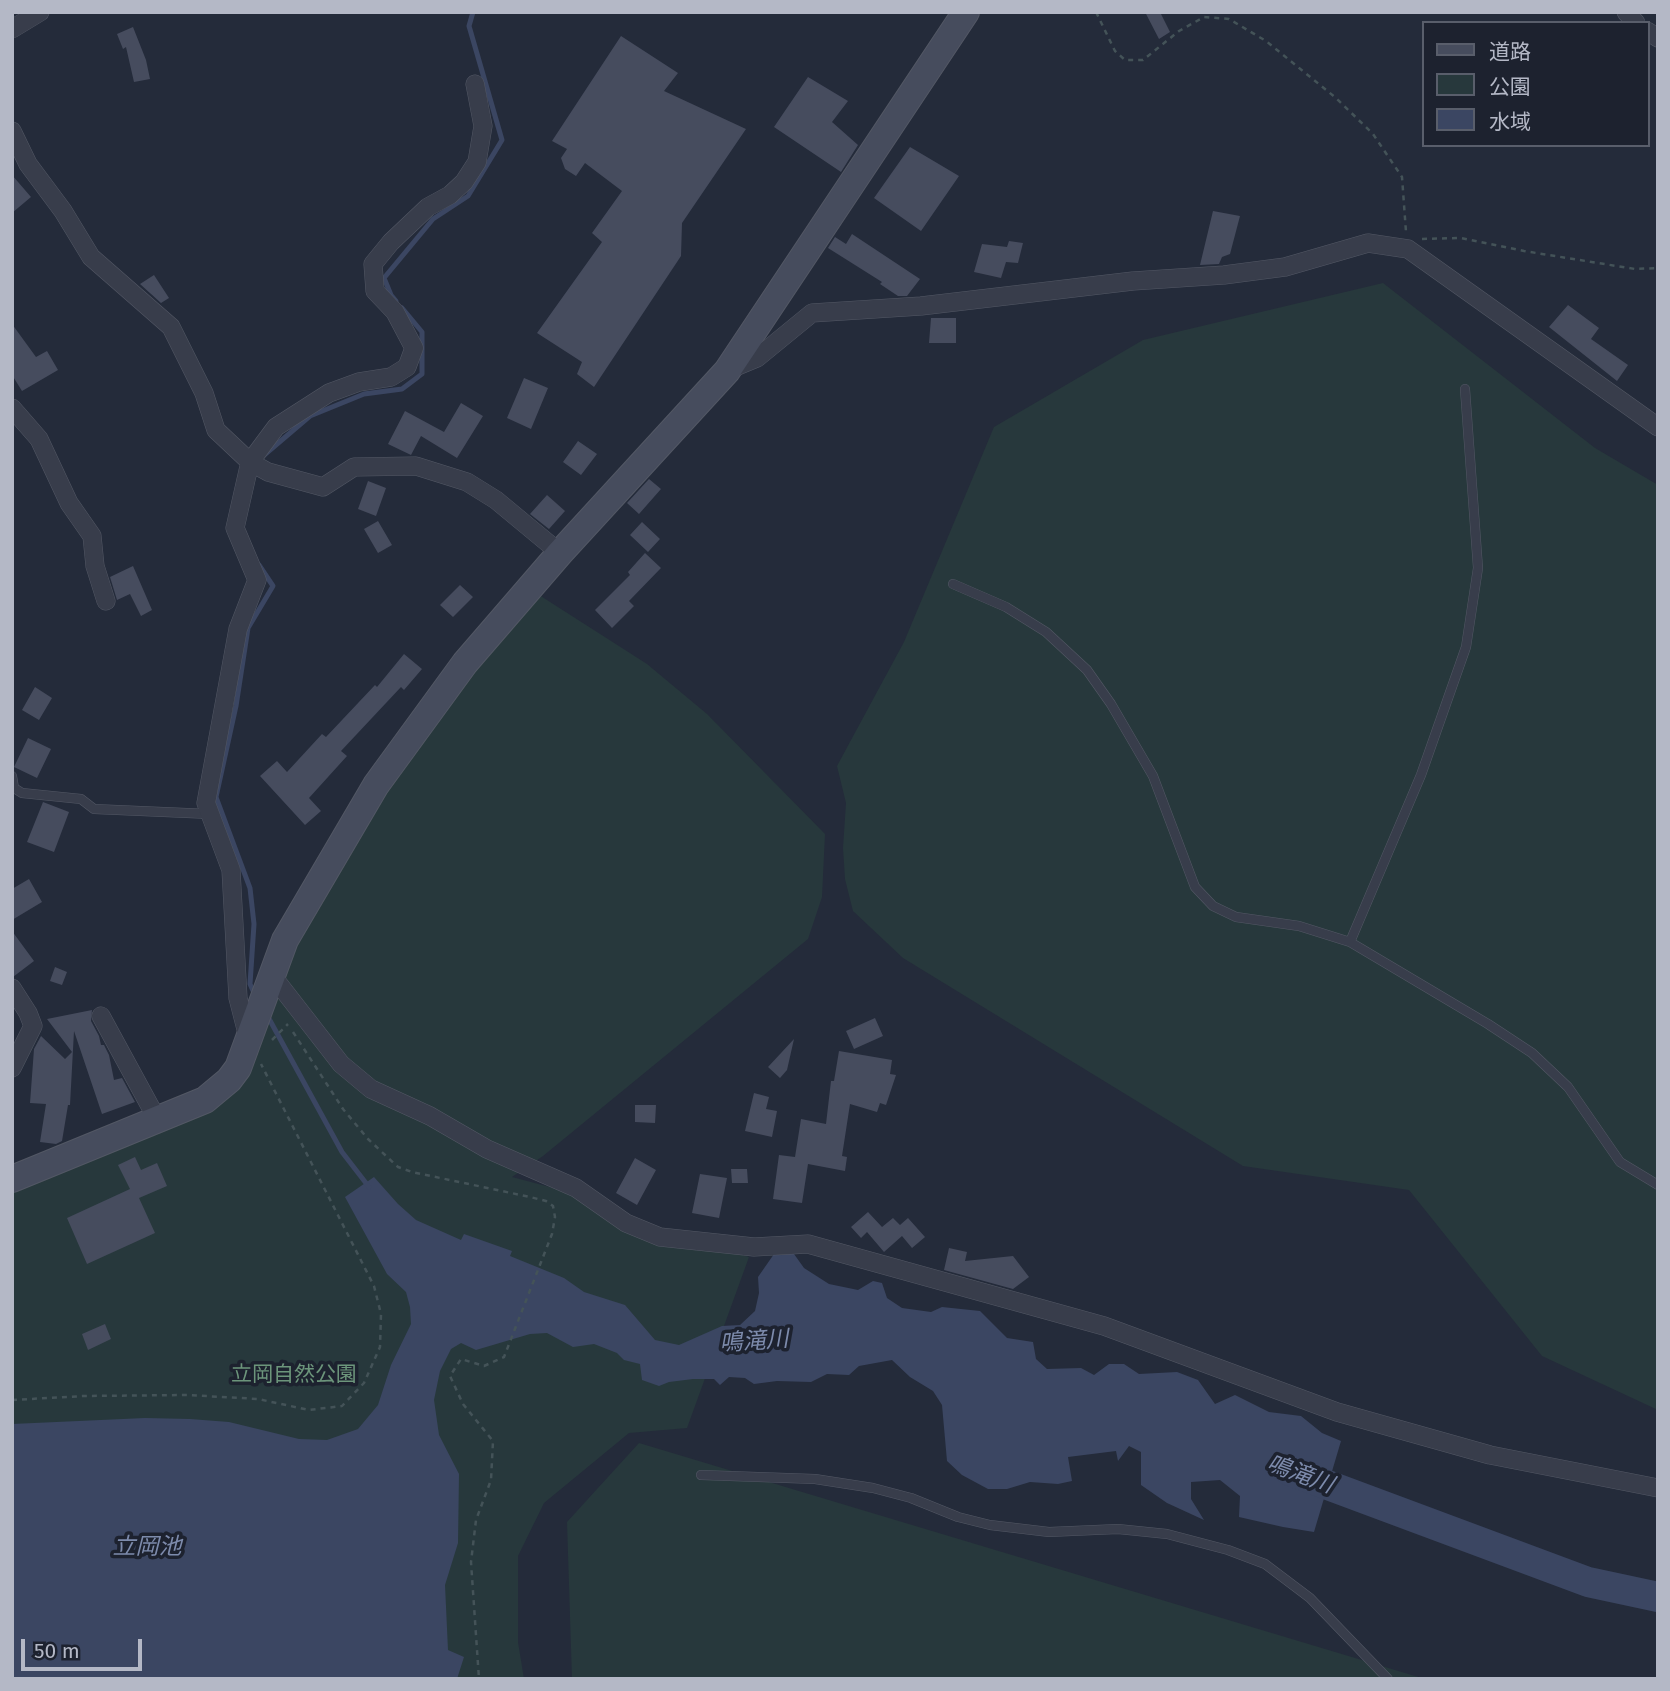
<!DOCTYPE html>
<meta charset="utf-8">
<style>
body{margin:0}
#map{position:relative;width:1670px;height:1691px;overflow:hidden;background:#242b3a;font-family:"Fira Sans","Noto Sans JP",sans-serif}
canvas{display:block}
.frame{position:absolute;inset:0;border:14px solid #b4b8c6;pointer-events:none}
.legend{position:absolute;left:1422px;top:21px;width:228px;height:126px;box-sizing:border-box;background:#1d222f;border:2px solid #595e6b;margin:0;padding:9px 12px;list-style:none;font-size:21px;color:#b4b8c6}
.legend li{display:flex;align-items:center;gap:14px;height:35px}
.legend b{width:35px;border:2px solid #595e6b}
.scale{position:absolute;left:21px;top:1639px;width:121px;height:32px;box-sizing:border-box;border:4px solid #b4b8c6;border-top:0;padding-left:9px;font-size:21px;line-height:24px;white-space:nowrap;color:#b4b8c6;-webkit-text-stroke:5px #1d222f;paint-order:stroke}
</style>
<div id="map">
<canvas width="1670" height="1691"></canvas>
<div class="frame"></div>
<ul class="legend">
<li><b style="height:9px;background:#464c5d"></b>道路</li>
<li><b style="height:19px;background:#27383c"></b>公園</li>
<li><b style="height:19px;background:#3b4662"></b>水域</li>
</ul>
<div class="scale">50 m</div>
</div>
<script>
const c = document.querySelector('canvas').getContext('2d');
c.lineJoin = 'round';
function fillPath(path, color) {
  c.fillStyle = color;
  c.fill(path, 'evenodd');
}
function toPath(rows) {
  const path = new Path2D();
  for (const r of rows) {
    path.moveTo(r[0], r[1]);
    for (let i = 2; i < r.length; i += 2) path.lineTo(r[i], r[i + 1]);
  }
  return path;
}
function strokePath(path, color, width, dash) {
  c.strokeStyle = color;
  c.lineWidth = width;
  c.lineCap = dash ? 'butt' : 'round';
  c.setLineDash(dash || []);
  c.stroke(path);
}
function drawText(font, color, halo, rows, align = 'center') {
  c.font = font + ' "Fira Sans","Noto Sans JP",sans-serif';
  c.lineWidth = 7;
  c.setLineDash([]);
  c.textBaseline = 'middle';
  c.strokeStyle = halo;
  c.fillStyle = color;
  for (const [text, x, y, turn = 0] of rows) {
    c.save();
    c.translate(x, y);
    c.rotate((+turn || 0) * Math.PI / 180);
    c.textAlign = isNaN(turn) ? turn : align;
    if (halo) c.strokeText(text, 0, 0);
    c.fillText(text, 0, 0);
    c.restore();
  }
}
fillPath(toPath([
 [1383,283,1595,448,1658,485,1658,1410,1542,1356,1409,1190,1243,1166,903,958,853,911,845,879,843,848,846,803,837,766,904,642,994,427,1143,340],
 [536,593,647,664,707,714,825,834,822,897,808,939,543,1156,512,1177,561,1190,594,1208,749,1257,687,1428,629,1433,544,1503,518,1556,518,1642,524,1679,12,1679,12,1190,215,1104,283,966,334,874,420,740],
 [639,1443,1425,1679,572,1679,567,1522]
]), '#27383c');
fillPath(toPath([
 [374,1177,398,1204,416,1220,461,1240,464,1234,512,1251,510,1256,564,1278,584,1292,625,1305,655,1340,679,1345,722,1326,740,1325,755,1311,759,1293,758,1277,774,1254,794,1254,804,1268,829,1284,858,1290,873,1281,882,1283,887,1298,902,1308,931,1312,942,1307,980,1311,1007,1338,1033,1342,1036,1359,1047,1369,1081,1368,1094,1375,1109,1364,1124,1364,1139,1374,1177,1372,1198,1380,1215,1404,1235,1395,1269,1412,1301,1416,1322,1433,1341,1441,1314,1532,1283,1527,1239,1517,1240,1496,1220,1480,1191,1482,1191,1499,1204,1520,1167,1503,1141,1485,1141,1452,1129,1446,1118,1461,1116,1451,1068,1457,1072,1481,1058,1484,1030,1482,1007,1489,988,1489,962,1475,947,1461,942,1405,933,1391,910,1377,892,1360,859,1366,849,1375,827,1374,811,1382,777,1381,754,1384,745,1378,729,1377,720,1385,714,1379,693,1379,669,1382,659,1386,642,1380,640,1364,624,1360,617,1353,594,1344,573,1347,547,1333,530,1334,476,1350,461,1343,451,1349,440,1371,434,1400,439,1435,459,1474,458,1543,445,1585,448,1650,464,1657,457,1679,12,1679,12,1424,145,1418,190,1419,229,1422,299,1439,327,1440,358,1429,378,1405,391,1365,411,1324,410,1307,406,1292,387,1274,345,1197]
]), '#3b4662');
strokePath(toPath([
 [396,301,391,295,384,278,433,219,468,196,502,140,469,26,473,12],
 [263,456,310,416,364,394,402,389,422,374,422,332,402,308],
 [255,995,250,984,254,924,250,888,216,797,236,706,248,628,273,586,259,565],
 [267,1015,342,1152,369,1187]
]), '#3b4662', 5);
strokePath(toPath([
 [1290,1471,1588,1582,1658,1597]
]), '#3b4662', 30);
fillPath(toPath([
 [1145,12,1160,12,1170,32,1159,39],
 [133,27,146,60,150,79,134,82,126,47,123,49,117,34],
 [621,36,678,73,664,91,746,129,682,223,681,256,594,387,577,374,582,362,537,333,602,242,592,233,622,191,585,163,576,176,565,169,561,158,567,149,552,141],
 [808,77,848,101,832,122,858,145,841,172,774,127],
 [910,147,959,176,921,231,874,198],
 [12,175,31,197,12,213],
 [1213,211,1240,216,1230,254,1222,257,1219,264,1200,265],
 [852,234,920,279,907,296,898,296,880,284,882,282,828,248,835,237,846,244],
 [1009,241,1023,243,1018,263,1006,262,1001,278,974,272,982,244,1007,247],
 [154,275,169,298,161,303,140,284],
 [1568,305,1599,328,1591,339,1628,365,1617,381,1549,327],
 [931,318,956,318,956,343,929,343],
 [12,324,36,357,47,351,58,370,22,391,12,375],
 [524,378,548,388,531,429,507,418],
 [461,403,483,416,457,458,421,436,411,455,388,444,405,411,444,432],
 [578,441,597,454,581,475,563,462],
 [649,479,661,489,639,514,627,503],
 [368,481,386,488,376,516,358,509],
 [547,495,565,511,549,529,530,514],
 [378,521,392,545,378,553,364,529],
 [642,522,660,539,648,552,630,535],
 [645,553,661,568,629,601,634,606,612,628,595,610,630,575,628,572],
 [133,566,152,610,141,616,130,594,117,600,110,577],
 [460,585,473,597,453,617,440,605],
 [404,654,422,669,404,690,401,687,341,751,347,756,309,798,321,811,305,825,260,776,277,761,287,772,322,734,326,737,375,685,377,687],
 [35,687,52,698,39,720,22,710],
 [28,738,51,749,37,778,14,767],
 [43,802,69,812,54,852,27,842],
 [29,879,42,902,12,920,12,889],
 [12,931,34,961,13,977,12,977],
 [55,967,67,972,62,985,50,981],
 [92,1010,91,1021,99,1036,101,1045,104,1045,109,1055,114,1080,122,1078,135,1102,102,1114,74,1031,70,1105,68,1105,62,1141,56,1144,40,1142,46,1104,30,1103,34,1049,41,1036,65,1059,72,1052,47,1019],
 [875,1018,883,1036,854,1049,846,1031],
 [794,1039,787,1070,780,1078,768,1067],
 [839,1051,892,1060,890,1074,896,1075,886,1105,880,1103,877,1112,850,1104,842,1156,847,1157,845,1171,808,1164,802,1203,773,1199,779,1155,795,1157,801,1119,826,1124,831,1081,834,1081],
 [754,1093,769,1097,766,1109,777,1111,772,1137,745,1131],
 [635,1105,656,1105,655,1123,635,1122],
 [135,1157,141,1170,157,1163,167,1186,139,1198,155,1233,87,1264,67,1218,130,1189,118,1165],
 [635,1158,656,1170,637,1205,616,1193],
 [731,1169,747,1169,748,1183,732,1183],
 [700,1174,727,1178,719,1218,692,1213],
 [868,1212,882,1227,893,1218,900,1225,908,1218,925,1237,912,1248,902,1236,884,1252,867,1232,861,1238,851,1227],
 [949,1248,967,1252,965,1261,1013,1256,1029,1277,1013,1289,944,1270],
 [105,1324,111,1339,88,1350,82,1334]
]), '#464c5e');
const lane = toPath([
 [953,584,1006,607,1046,632,1087,670,1111,704,1153,776,1195,887,1213,906,1236,917,1299,926,1350,942,1488,1024,1532,1053,1568,1087,1620,1162,1658,1185],
 [12,776,14,788,22,793,81,799,94,809,210,814],
 [1350,942,1421,775,1466,647,1478,568,1465,389],
 [701,1475,815,1479,873,1488,911,1498,958,1517,990,1525,1049,1532,1118,1529,1167,1534,1228,1550,1265,1564,1310,1598,1388,1679]
]);
const street = toPath([
 [1626,12,1636,23],
 [12,29,40,12],
 [1647,31,1658,38],
 [12,131,28,164,63,211,91,257,171,327,204,393,216,430,250,462,276,427,329,393,359,382,391,377,407,367,414,348,395,312,375,291,373,264,391,242,428,207,450,195,464,182,477,162,483,126,475,84],
 [728,370,757,358,812,313,921,306,1133,281,1224,275,1285,267,1368,243,1408,249,1658,427],
 [12,408,39,439,69,503,92,536,95,566,106,601],
 [271,974,341,1064,371,1089,430,1116,487,1149,576,1188,626,1223,660,1237,754,1247,808,1244,1104,1326,1337,1412,1490,1455,1658,1488],
 [12,988,28,1013,33,1026,12,1068],
 [101,1016,157,1119],
 [248,1037,238,998,231,870,206,803,238,629,257,580,235,528,250,462,268,472,323,487,354,467,416,466,467,482,496,500,560,553]
]);
const secondary = toPath([
 [12,1179,205,1100,229,1080,238,1068,285,940,376,785,465,663,560,553,727,371,966,12]
]);
strokePath(lane, '#535865', 10);
strokePath(street, '#535865', 19);
strokePath(secondary, '#535865', 28);
strokePath(toPath([
 [1096,12,1115,51,1125,60,1143,60,1179,31,1204,17,1229,19,1266,41,1336,98,1373,134,1402,177,1406,232],
 [1422,239,1461,238,1524,251,1635,269,1658,268],
 [293,1032,343,1109,368,1139,398,1167,412,1172,530,1197,546,1201,553,1206,555,1217,552,1234,504,1357,484,1366,461,1359,450,1376,463,1404,493,1441,491,1480,476,1520,471,1562,479,1679],
 [272,1040,288,1024],
 [12,1400,84,1396,187,1395,258,1399,309,1410,342,1406,364,1383,380,1347,381,1314,374,1286,261,1064]
]), '#445358', 2.5, [5, 5]);
strokePath(lane, '#383d4b', 9);
strokePath(street, '#383d4b', 18);
strokePath(secondary, '#464c5d', 26);
drawText('21px', '#6c957b', '#1d222f', [
 ["立岡自然公園",294,1375]
]);
drawText('italic 23px', '#7d8bac', '#1d222f', [
 ["鳴滝川",754,1342,-4],
 ["鳴滝川",1300,1475,20],
 ["立岡池",147,1548]
]);
</script>
